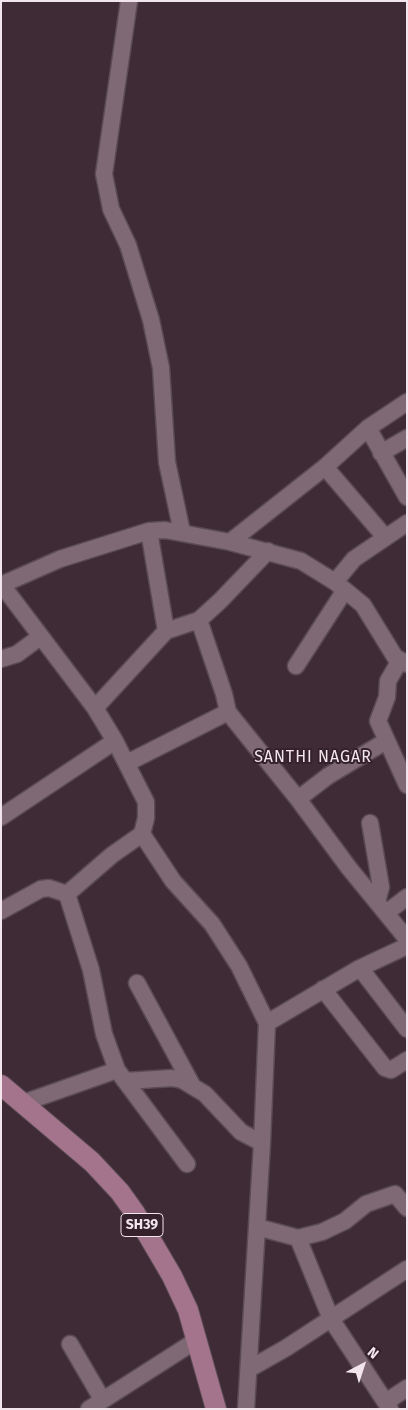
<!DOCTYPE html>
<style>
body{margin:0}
#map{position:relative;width:408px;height:1410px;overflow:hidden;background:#3e2b35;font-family:"Fira Sans",sans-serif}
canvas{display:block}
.frame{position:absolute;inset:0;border:2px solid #f2e5eb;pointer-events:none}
.north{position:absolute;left:338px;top:1340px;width:50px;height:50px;-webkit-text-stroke:4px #34212b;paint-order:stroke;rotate:40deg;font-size:14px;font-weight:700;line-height:20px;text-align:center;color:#f2e5eb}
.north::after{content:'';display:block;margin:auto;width:18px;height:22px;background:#f2e5eb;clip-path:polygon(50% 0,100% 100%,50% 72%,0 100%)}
</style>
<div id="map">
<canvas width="408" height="1410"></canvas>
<div class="frame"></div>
<div class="north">N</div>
</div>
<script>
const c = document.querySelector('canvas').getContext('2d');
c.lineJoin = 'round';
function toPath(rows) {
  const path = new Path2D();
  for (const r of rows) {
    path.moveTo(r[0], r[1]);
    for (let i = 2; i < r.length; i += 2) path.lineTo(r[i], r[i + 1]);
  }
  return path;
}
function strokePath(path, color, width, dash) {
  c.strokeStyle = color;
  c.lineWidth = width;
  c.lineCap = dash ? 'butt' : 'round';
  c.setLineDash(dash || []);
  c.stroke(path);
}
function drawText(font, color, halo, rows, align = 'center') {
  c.font = font + ' "Fira Sans",sans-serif';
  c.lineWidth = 4;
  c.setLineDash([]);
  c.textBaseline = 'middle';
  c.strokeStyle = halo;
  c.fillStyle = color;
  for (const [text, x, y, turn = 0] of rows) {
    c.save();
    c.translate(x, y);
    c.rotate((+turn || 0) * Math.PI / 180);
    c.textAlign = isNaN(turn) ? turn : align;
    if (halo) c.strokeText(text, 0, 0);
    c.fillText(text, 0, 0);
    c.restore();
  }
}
const minor = toPath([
 [129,1,104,174,111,209,128,245,151,320,161,368,167,462,182,532],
 [368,428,407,497],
 [381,453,407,438],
 [325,467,385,537],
 [230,542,325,467,368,428,407,402],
 [335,582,354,559,407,523],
 [1,585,60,559,149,531,165,530,230,542,301,561,335,582,363,605,395,657,407,664],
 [2,585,95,708,115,741,146,802,146,818,142,834,173,881,212,924,239,966,267,1023,262,1143,246,1409],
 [199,620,224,694,228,712,298,799,349,868,407,939],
 [166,631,199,620,220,601,268,551],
 [1,659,17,654,40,637],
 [399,662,388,681,387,697,378,721,407,785],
 [296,666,345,590],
 [95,708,166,631,149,531],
 [127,763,228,712],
 [298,799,328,776,386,741],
 [1,817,115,741],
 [370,823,381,887,377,902],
 [1,911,41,889,49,888,67,894],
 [386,913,407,897],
 [360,968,407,1029],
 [137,983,192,1085],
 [323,989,385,1068,391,1070,407,1060],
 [267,1023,360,968,407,946],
 [117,1070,104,1034,91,970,67,894,112,855,142,834],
 [125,1081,172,1078,182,1080,205,1094,241,1132,262,1143],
 [23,1103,117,1070,187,1164],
 [257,1227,298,1238,322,1232,345,1221,366,1204,395,1194,407,1208],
 [298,1238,331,1319,390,1409],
 [70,1344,102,1399],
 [249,1369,286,1348,407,1269],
 [386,1402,407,1388],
 [89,1409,189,1345]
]);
const major = toPath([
 [1,1085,92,1162,120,1192,135,1213,172,1276,188,1310,216,1409]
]);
strokePath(minor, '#5a4a53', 19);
strokePath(major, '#5a4a53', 22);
strokePath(minor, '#7f6974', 16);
strokePath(major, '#a4748d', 20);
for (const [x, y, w] of [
 [142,1225,42]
]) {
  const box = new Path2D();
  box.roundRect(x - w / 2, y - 11.5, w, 23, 4);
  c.fillStyle = '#34212b';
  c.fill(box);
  strokePath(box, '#f2e5eb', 1);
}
drawText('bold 14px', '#f2e5eb', null, [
 ["SH39",142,1225]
]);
c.letterSpacing = '1px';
drawText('16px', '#f2e5eb', '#34212b', [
 ["SANTHI NAGAR",313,758]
]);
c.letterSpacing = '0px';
</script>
